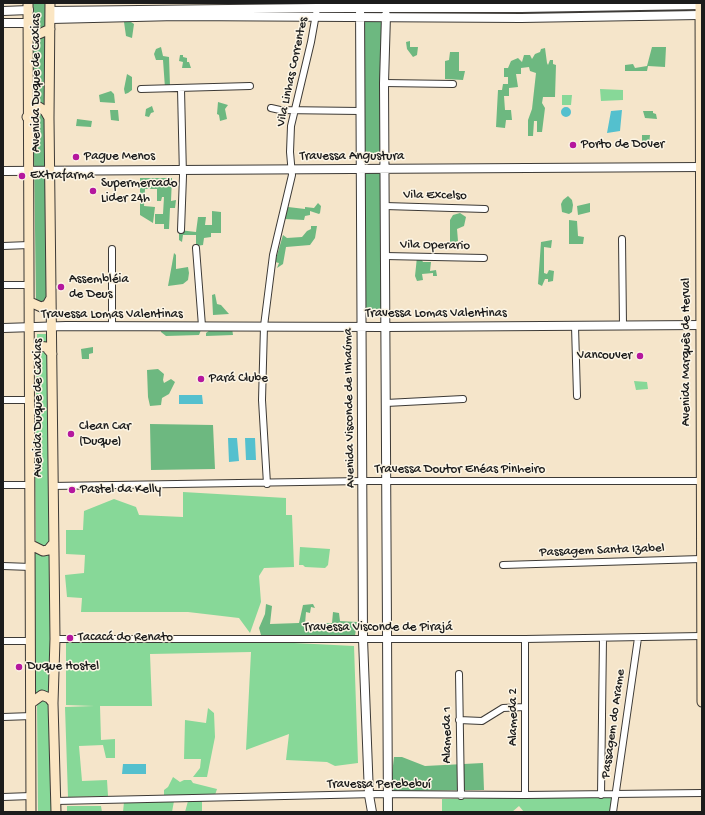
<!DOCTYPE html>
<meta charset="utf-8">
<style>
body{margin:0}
#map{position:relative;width:705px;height:815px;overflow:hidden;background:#f5e5ca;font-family:"Gochi Hand",sans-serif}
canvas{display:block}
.frame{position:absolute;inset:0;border:4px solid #1c1c1c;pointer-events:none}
</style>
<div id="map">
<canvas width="705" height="815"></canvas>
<div class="frame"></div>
</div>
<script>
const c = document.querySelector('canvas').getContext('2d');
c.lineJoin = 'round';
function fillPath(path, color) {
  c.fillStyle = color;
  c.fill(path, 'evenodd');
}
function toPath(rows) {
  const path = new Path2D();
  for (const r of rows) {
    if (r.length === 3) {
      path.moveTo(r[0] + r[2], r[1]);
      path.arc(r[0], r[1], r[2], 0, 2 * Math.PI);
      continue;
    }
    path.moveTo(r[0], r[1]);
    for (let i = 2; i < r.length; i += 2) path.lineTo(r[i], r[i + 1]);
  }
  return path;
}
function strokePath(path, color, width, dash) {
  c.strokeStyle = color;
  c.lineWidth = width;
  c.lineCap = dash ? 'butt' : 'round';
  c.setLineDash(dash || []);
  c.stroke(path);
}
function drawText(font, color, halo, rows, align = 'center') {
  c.font = font + ' "Gochi Hand",sans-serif';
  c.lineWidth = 3;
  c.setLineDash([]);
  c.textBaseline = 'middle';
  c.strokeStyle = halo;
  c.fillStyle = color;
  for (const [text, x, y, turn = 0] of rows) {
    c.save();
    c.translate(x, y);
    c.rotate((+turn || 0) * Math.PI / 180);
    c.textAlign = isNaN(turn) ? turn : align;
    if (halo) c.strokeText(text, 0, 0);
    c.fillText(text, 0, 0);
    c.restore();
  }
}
fillPath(toPath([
 [600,89,623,90,623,100,601,101],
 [562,95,572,95,571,105,562,105],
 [37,334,47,334,49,544,45,549,36,546,35,471],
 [634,381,647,382,648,389,636,390],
 [183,492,286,498,286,515,292,515,294,567,264,568,259,576,261,602,250,633,239,618,188,612,81,612,82,598,67,597,65,575,84,573,85,555,66,554,66,530,83,530,84,511,114,499,136,507,139,515,183,517],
 [300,547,330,549,328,565,325,568,305,567,303,565,299,565],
 [34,551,50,551,50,696,34,697],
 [254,641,354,646,358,763,335,766,327,762,286,760,289,734,246,750,251,652,150,654,152,706,100,706,101,740,115,739,115,758,106,758,103,745,79,746,82,781,107,780,108,796,68,797,65,707,94,706,66,705,66,642],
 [40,699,46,700,50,704,53,812,38,812,37,701],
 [208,708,214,713,215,737,207,777,193,777,200,768,201,759,184,759,185,720,206,723],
 [173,777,180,782,184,780,191,780,193,783,217,789,215,795,164,795,164,790,168,787],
 [614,796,612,812,524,812,519,806,512,812,442,812,442,799],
 [202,800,202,812,185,812,188,801],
 [174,801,172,812,123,812,124,802],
 [67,806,101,806,102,812,67,812]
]), '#87d898');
fillPath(toPath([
 [32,3,47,3,46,302,36,303],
 [383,18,382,160,364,160,363,19],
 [128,20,134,24,132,38,126,36,124,22],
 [410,41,410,47,418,47,417,55,413,57,407,49,406,42],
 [161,47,163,56,169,57,170,86,165,88,163,60,156,60,154,54,156,49],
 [652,47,666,47,665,67,648,66,647,71,625,71,625,65,633,64,635,68,647,66],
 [545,48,547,63,548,65,550,60,553,60,553,64,556,65,555,97,543,97,542,103,545,108,542,132,537,132,537,121,534,121,533,136,528,136,528,120,532,109,536,73,530,71,529,67,521,68,521,74,516,74,518,87,509,88,509,96,504,96,505,110,511,110,512,120,506,120,505,128,496,127,498,90,502,90,503,84,508,84,508,77,504,77,504,68,508,68,511,61,518,58,522,62,524,55,530,55,532,59,535,54,540,52,541,49],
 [450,52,459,52,459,71,465,71,463,80,445,79,445,61,449,60],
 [180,55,183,55,183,57,187,58,187,62,189,62,191,68,182,68,183,62,179,61],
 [127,74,132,77,132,90,128,93,125,94,124,89],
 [111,91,114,94,115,103,100,102,99,95],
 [218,102,228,105,225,109,227,119,220,121,219,115,217,114],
 [152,106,154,112,151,113,149,117,145,116,146,109],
 [110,110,118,110,119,121,111,120],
 [643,111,653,111,653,113,656,114,657,119,645,118],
 [77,119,92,121,91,127,76,126],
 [642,135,650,135,649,144,642,145],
 [362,171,383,171,384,317,363,316],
 [140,178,172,178,171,201,176,200,175,208,170,208,169,229,164,229,164,224,155,224,155,214,163,214,164,197,162,197,161,201,157,201,157,189,145,189,144,206,155,207,153,223,140,215],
 [568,196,572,200,573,205,572,212,569,214,562,212,561,204,563,200],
 [318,203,321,206,320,213,319,214,310,211,310,215,305,216,304,220,285,219,288,207,305,209,305,207,314,208],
 [590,203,590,212,578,215,577,206],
 [212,211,221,212,221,233,211,233,211,237,204,238,203,245,196,246,196,235,183,235,182,242,179,240,179,230,196,232,198,217,206,217,205,225,212,225],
 [460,213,466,217,464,226,457,229,458,241,450,244,450,220,453,215],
 [569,220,577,221,578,236,584,237,583,244,569,244],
 [311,226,317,226,315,238,310,245,286,247,283,264,277,268,279,263,275,262,283,235,287,238,302,237,307,231,311,229],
 [552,240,551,248,544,247,544,273,547,274,549,270,554,271,553,281,548,282,548,279,545,279,542,286,538,284,541,242],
 [174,253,176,255,176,269,188,267,189,273,188,280,183,284,168,286],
 [417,257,420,257,423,262,431,262,430,271,436,270,437,276,433,276,433,273,422,274,423,280,417,281,415,276],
 [215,294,217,304,221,305,229,314,213,315,212,295],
 [198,328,201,330,199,335,166,336,161,332,161,330],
 [213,328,232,328,233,335,206,336,206,333],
 [93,347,93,353,89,354,89,359,82,359,81,349],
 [158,369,164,374,163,380,164,383,171,379,175,382,169,394,162,398,161,405,150,406,148,397,147,370],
 [150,424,213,425,215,469,151,470],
 [266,604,272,606,270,624,299,623,303,605,313,604,315,608,311,607,310,613,306,612,305,624,332,623,333,612,339,613,340,621,357,622,355,636,261,635,259,628,265,614],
 [394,757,402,757,425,766,483,763,484,790,390,791]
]), '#6db880');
fillPath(toPath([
 [566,112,5],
 [622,110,620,131,607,133,611,111],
 [179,395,202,395,203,404,179,404],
 [228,438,237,438,239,461,229,462],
 [245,438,255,438,256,460,246,460],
 [123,764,146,764,146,774,122,774]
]), '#54c0ce');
const minor = toPath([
 [384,83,453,84],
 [141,89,250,86],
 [181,89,183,176,181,230],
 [271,108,280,110,360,111],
 [385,206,485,209],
 [622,239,623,325],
 [3,246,29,245],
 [196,248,202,326],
 [112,249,112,327],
 [385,256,484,258],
 [3,285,30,285],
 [575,326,577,396],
 [3,400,29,400],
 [386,403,463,399],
 [267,484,262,400,264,326,273,255,292,175,290,152,291,126,311,42,318,3],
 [3,485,29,485],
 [52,486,363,481,700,481],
 [503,565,701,559],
 [3,566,31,567],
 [55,639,525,639,702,636],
 [525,639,525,795],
 [3,641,30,641],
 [459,674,461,796],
 [3,717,32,716],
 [459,720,482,721,503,708,524,707],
 [601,795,603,638],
 [3,797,31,796],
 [56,801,376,794,525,795,702,793],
 [613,812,638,638]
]);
const tertiary = toPath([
 [360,3,363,639,369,795,372,812],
 [3,11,29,10],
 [51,11,317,8,521,8,700,5],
 [386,15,384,83,388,812],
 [51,19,177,16,521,18,699,15],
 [3,23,29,23],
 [3,171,702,167],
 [3,328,66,326,385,327,702,325]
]);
const secondary = toPath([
 [28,3,31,812],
 [50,3,49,118,55,639,53,703,56,812],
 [700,3,702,702],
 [29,28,33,33,39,34,50,29],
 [27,117,33,109,39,107,45,111,49,118],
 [30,302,41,307,47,305,51,298],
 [30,353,34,348,38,346,46,347,52,354],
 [31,545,43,551,48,550,53,544],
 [31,703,42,695,49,698,53,703]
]);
strokePath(minor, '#3d3a36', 8);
strokePath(tertiary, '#3d3a36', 10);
strokePath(secondary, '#3d3a36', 11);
strokePath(minor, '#fff', 6);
strokePath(tertiary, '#fff', 8);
strokePath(secondary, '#fbe6c3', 9);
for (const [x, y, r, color] of [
 [573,145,4,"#b5179e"],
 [76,157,4,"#b5179e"],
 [22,176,4,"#b5179e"],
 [93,191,4,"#b5179e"],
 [61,287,4,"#b5179e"],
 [640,356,4,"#b5179e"],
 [201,379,4,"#b5179e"],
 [71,434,4,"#b5179e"],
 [72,490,4,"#b5179e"],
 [70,638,4,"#b5179e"],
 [19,667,4,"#b5179e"]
]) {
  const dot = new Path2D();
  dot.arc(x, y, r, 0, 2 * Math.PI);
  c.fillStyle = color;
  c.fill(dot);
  strokePath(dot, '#fcf5e5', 1.5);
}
drawText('13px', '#1c1c1c', '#fcf5e5', [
 ["Vila Linhas Correntes",293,72,-78],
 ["Avenida Duque de Caxias",37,83,-90],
 ["Travessa Angustura",352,157],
 ["Vila Excelso",435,196,1],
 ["Vila Operario",435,246,1],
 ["Travessa Lomas Valentinas",436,314],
 ["Travessa Lomas Valentinas",112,315],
 ["Avenida Marquês de Herval",687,352,-90],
 ["Avenida Duque de Caxias",39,408,-90],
 ["Avenida Visconde de Inhaúma",350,408,-91],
 ["Travessa Doutor Enéas Pinheiro",460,470],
 ["Passagem Santa Izabel",602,551,-2],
 ["Travessa Visconde de Pirajá",378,628],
 ["Alameda 2",514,717,-90],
 ["Passagem do Arame",614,724,-82],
 ["Alameda 1",448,735,-90],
 ["Travessa Perebebuí",379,785]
]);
drawText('13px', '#1c1c1c', '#fcf5e5', [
 ["Porto de Dover",581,145],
 ["Pague Menos",84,157],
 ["Extrafarma",30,176],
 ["Supermercado",101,184],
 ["Lider 24h",101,199],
 ["Assembléia",69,280],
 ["de Deus",69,295],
 ["Vancouver",632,356,"right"],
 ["Pará Clube",209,379],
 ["Clean Car",79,427],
 ["(Duque)",79,442],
 ["Pastel da Kelly",80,490],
 ["Tacacá do Renato",78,638],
 ["Duque Hostel",27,667]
], 'left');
</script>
